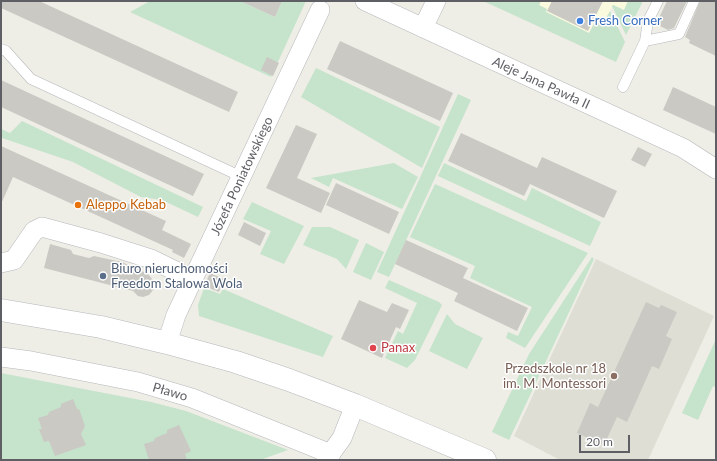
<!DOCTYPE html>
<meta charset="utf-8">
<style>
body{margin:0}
#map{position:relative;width:717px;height:461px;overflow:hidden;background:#eeeee6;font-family:Lato,sans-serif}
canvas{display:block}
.frame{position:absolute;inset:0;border:2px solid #5e5f65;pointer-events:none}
.scale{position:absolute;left:579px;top:435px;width:51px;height:18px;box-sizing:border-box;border:2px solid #5e5f65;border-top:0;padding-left:5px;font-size:12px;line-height:14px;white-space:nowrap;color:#5e5f65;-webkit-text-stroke:3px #fff;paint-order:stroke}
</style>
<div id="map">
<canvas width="717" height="461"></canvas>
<div class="frame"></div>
<div class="scale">20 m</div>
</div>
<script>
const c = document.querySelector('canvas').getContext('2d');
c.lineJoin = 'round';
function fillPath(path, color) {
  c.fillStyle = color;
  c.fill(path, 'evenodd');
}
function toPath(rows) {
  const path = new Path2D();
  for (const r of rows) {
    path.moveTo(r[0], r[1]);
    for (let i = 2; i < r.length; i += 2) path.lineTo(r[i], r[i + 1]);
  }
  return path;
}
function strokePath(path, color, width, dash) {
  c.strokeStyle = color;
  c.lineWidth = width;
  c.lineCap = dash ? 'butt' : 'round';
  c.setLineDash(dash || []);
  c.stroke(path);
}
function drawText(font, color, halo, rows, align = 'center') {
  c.font = font + ' Lato,sans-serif';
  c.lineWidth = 3;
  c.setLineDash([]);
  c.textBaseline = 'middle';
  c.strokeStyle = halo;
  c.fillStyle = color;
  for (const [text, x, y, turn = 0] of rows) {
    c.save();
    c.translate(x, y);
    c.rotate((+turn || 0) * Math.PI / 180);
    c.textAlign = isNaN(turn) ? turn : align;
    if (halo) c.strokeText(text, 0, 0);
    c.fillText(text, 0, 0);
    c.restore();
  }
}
fillPath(toPath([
 [541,1,628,1,624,10,613,5,605,21,595,20,589,33,546,12,539,5]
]), '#fafadf');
fillPath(toPath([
 [596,259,714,316,648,460,560,460,514,436]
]), '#deded5');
fillPath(toPath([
 [150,1,240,1,275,17,282,1,306,1,271,77,130,12],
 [483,1,541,1,539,5,547,9,546,12,589,33,598,17,605,20,610,11,625,42,616,62],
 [628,1,643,1,626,35,612,6,613,5,624,10],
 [316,68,440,127,422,168,301,97],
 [458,94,471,100,389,277,377,272],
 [22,121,203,207,198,217,162,200,141,197,73,162,2,138,1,139,1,129,10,133],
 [394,163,418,177,402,209,333,178,329,187,311,178],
 [444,163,526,201,532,188,601,222,590,246,438,176],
 [435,184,588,253,525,348,506,338,508,332,518,336,532,307,470,278,475,266,410,237],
 [252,202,304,226,284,264,260,254,271,231,243,219],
 [312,227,330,227,359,240,346,269,337,259,303,245],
 [366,243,384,252,371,280,353,272],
 [592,257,594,259,509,440,492,432,529,354],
 [389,280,439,302,442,305,415,360,407,368,385,358,398,331,403,334,417,303,385,288],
 [204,288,220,294,223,289,333,336,323,357,199,316,198,305],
 [447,314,455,324,483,338,467,369,429,351],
 [716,339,716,387,713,386,698,420,682,413],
 [1,373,151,402,186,411,288,450,260,460,1,460]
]), '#c6e3cc');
fillPath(toPath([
 [1,1,39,1,238,92,229,112,1,8],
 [240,1,282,1,275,17],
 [552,1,603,1,588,31,547,11],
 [667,1,687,1,674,28,668,30,656,24],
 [700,1,716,1,716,56,689,43,690,40,685,37],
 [340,41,453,93,440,121,327,69],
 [267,57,279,63,273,76,261,70],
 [1,80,204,174,193,196,1,107],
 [673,87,716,107,716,134,663,110],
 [296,125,317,134,297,178,330,193,321,213,266,188],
 [461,133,537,168,542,157,617,191,604,218,530,184,524,196,448,161],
 [1,146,166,221,162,230,191,244,184,258,172,252,173,250,13,177,1,204],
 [638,147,652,154,645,167,631,160],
 [336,183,399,212,389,234,326,205],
 [244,222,266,233,260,246,238,235],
 [406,240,468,268,463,278,528,308,517,331,454,301,458,293,395,264],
 [50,244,71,250,73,254,89,258,94,256,122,262,148,274,153,280,154,289,149,295,143,297,138,296,133,291,44,268],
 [210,273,224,279,219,292,204,286],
 [359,300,387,312,392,303,409,310,400,329,396,327,382,358,341,339],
 [646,302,659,308,661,305,677,312,666,336,672,339,659,369,652,366,627,422,617,417,604,445,577,433,590,403,598,407],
 [73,399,77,409,79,409,85,426,81,434,86,445,55,456,49,441,44,442,39,429,42,429,38,418,48,415,49,412,61,407,61,404],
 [179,425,191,451,185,454,187,460,149,460,144,444,154,441,155,438,167,433,167,430]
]), '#cac9c3');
const service = toPath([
 [645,41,679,34,694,1],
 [1,49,6,51,31,79,242,177],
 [623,87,645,41,648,21,658,1]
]);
const minor = toPath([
 [365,1,683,148,716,169],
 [423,28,436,1],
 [1,263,14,260,34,231,42,227,101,243,151,259,194,280],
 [167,343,176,315,320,10],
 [1,357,31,361,138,382,192,398,331,454],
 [326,460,342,438,355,405]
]);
const tertiary = toPath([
 [1,310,101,327,167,343,236,362,289,380,355,405,485,460]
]);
strokePath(service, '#b6b7bb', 11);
strokePath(minor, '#b6b7bb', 20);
strokePath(tertiary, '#b6b7bb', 23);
strokePath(service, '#fff', 10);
strokePath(minor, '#fff', 19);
strokePath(tertiary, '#fff', 22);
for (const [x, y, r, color] of [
 [580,21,4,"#3f7fe0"],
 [78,205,4,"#e8710a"],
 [103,276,4,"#5c6f8a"],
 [373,348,4,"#e0444e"],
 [614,376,4,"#8d6e63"]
]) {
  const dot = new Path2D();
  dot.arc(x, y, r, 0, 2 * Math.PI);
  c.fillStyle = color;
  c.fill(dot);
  strokePath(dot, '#fff', 1.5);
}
drawText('13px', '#366cbe', '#fff', [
 ["Fresh Corner",588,21]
], 'left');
drawText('13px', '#5e5f65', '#fff', [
 ["Aleje Jana Pawła II",541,83,25],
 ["Józefa Poniatowskiego",242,176,-65],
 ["Pławo",170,392,16]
]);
drawText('13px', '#c56008', '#fff', [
 ["Aleppo Kebab",86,205]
], 'left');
drawText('13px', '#4e5e75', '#fff', [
 ["Biuro nieruchomości",111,269],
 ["Freedom Stalowa Wola",111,284]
], 'left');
drawText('13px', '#be3a42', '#fff', [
 ["Panax",381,348]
], 'left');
drawText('13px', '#785e54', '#fff', [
 ["Przedszkole nr 18",606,369],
 ["im. M. Montessori",606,384]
], 'right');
</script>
